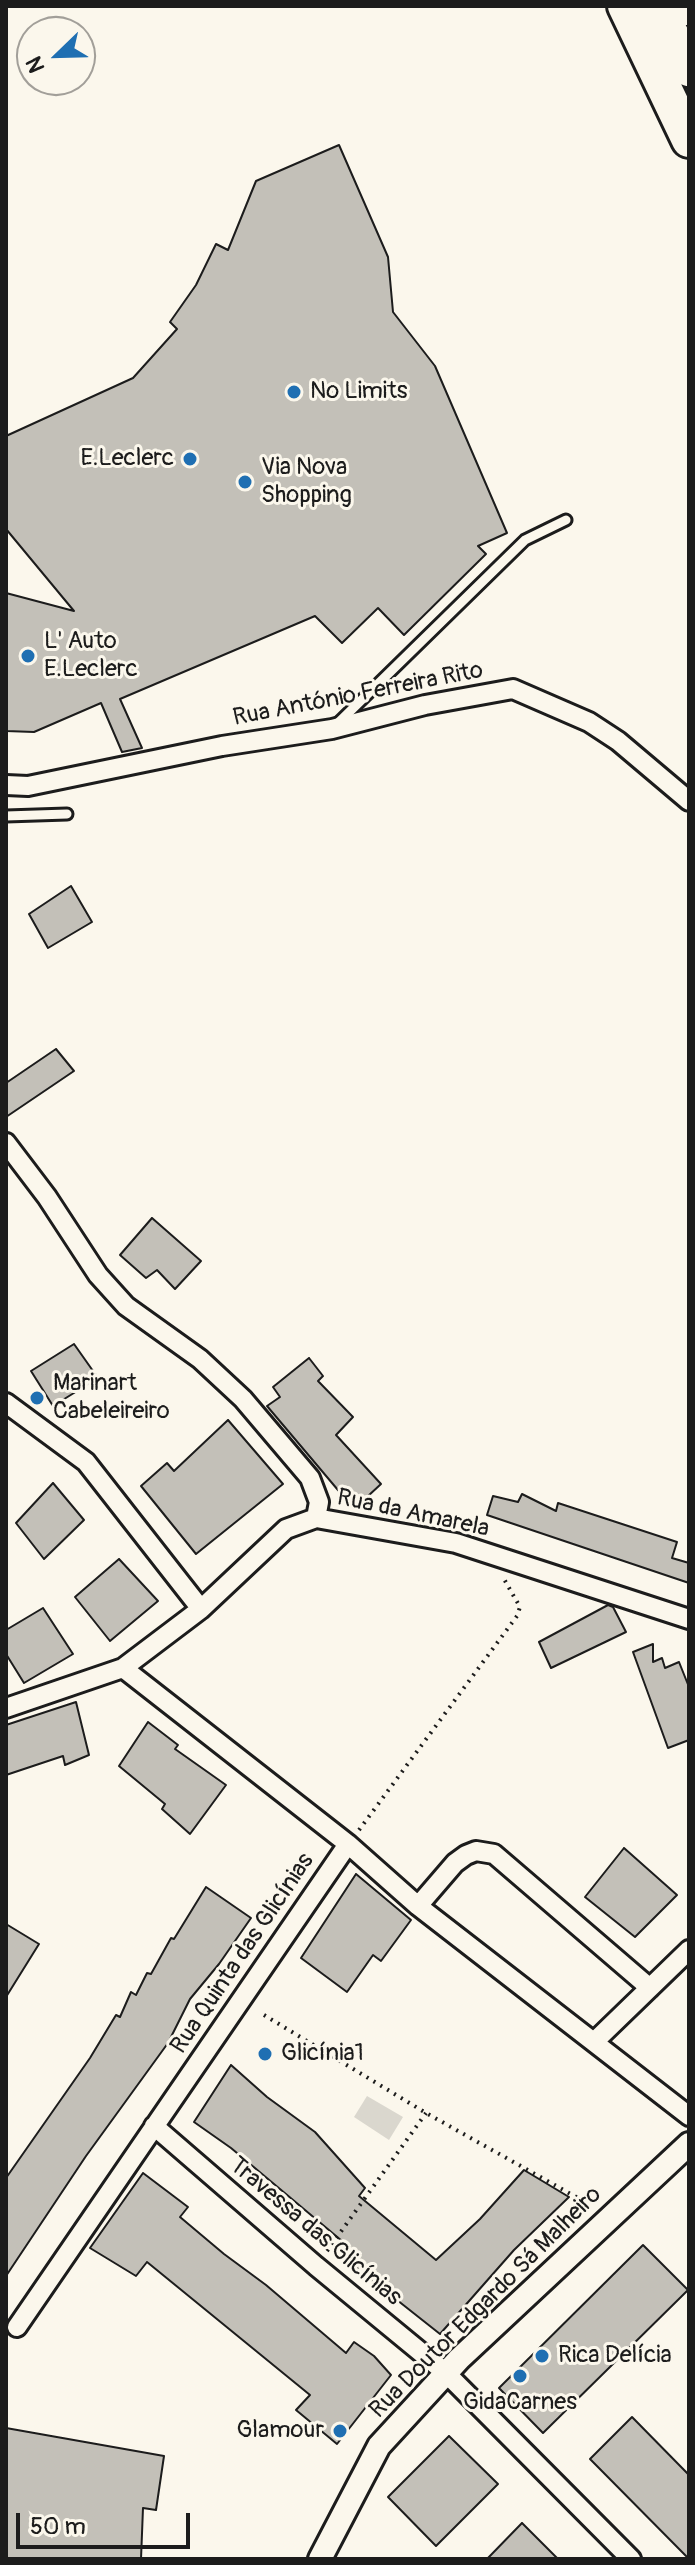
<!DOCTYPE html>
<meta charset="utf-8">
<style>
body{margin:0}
#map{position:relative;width:695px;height:2565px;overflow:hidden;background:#fbf7ec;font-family:Pangolin,sans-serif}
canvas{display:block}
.frame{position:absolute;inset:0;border:8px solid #1c1c1c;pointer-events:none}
.north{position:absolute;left:16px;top:16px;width:80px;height:80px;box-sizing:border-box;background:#fbf7ec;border:2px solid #a29f99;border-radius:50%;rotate:247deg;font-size:22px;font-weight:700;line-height:32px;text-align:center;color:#1c1c1c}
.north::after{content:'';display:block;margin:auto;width:28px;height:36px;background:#1f6fb2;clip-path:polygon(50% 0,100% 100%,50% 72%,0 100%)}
.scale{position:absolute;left:16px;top:2513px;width:174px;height:36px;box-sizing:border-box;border:4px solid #1c1c1c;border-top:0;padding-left:10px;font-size:24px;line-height:28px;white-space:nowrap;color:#1c1c1c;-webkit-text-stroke:6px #fbf7ec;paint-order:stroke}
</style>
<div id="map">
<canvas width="695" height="2565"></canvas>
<div class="frame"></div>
<div class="north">N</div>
<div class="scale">50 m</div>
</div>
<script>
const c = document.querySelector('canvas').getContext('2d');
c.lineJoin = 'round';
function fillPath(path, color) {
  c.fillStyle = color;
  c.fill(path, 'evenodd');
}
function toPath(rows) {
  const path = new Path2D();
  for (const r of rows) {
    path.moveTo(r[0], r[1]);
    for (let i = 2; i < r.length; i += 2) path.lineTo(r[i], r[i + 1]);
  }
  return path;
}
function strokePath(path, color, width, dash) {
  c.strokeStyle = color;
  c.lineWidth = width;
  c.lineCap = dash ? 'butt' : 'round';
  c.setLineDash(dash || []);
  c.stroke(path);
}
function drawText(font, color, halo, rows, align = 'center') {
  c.font = font + ' Pangolin,sans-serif';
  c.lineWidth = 6;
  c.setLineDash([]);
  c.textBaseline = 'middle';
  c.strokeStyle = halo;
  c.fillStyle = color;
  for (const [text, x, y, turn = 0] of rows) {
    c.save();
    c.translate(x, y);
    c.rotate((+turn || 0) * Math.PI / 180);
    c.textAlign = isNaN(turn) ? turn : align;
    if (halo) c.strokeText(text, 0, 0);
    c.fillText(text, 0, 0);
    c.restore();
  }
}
fillPath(toPath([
 [367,2096,403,2117,389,2140,354,2117]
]), '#dad7ce');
const building = toPath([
 [339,145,388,257,393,312,435,366,507,533,478,546,486,554,404,635,378,608,342,643,315,616,120,699,142,748,122,752,101,703,34,732,6,731,6,593,74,611,6,529,6,436,133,378,177,329,170,322,196,285,216,244,228,250,256,181,339,145],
 [71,886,92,922,48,948,29,914,71,886],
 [56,1049,74,1071,6,1117,6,1083,56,1049],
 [152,1218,201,1261,175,1289,157,1270,146,1278,120,1255,152,1218],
 [74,1344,98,1378,53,1406,31,1371,74,1344],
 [309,1358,323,1376,318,1381,353,1417,336,1435,381,1484,354,1509,267,1406,280,1397,273,1387,309,1358],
 [228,1420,283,1484,196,1554,141,1486,167,1463,174,1471,228,1420],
 [53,1483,84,1520,44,1559,16,1523,53,1483],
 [522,1494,556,1511,558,1503,677,1542,672,1558,689,1563,689,1583,487,1515,493,1496,518,1502,522,1494],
 [119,1559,158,1601,110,1641,75,1597,119,1559],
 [608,1605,613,1607,626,1632,551,1668,539,1642,608,1605],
 [43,1608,73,1654,24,1683,6,1654,6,1630,43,1608],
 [653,1644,653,1662,662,1658,665,1668,679,1662,689,1687,689,1740,668,1748,633,1652,653,1644],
 [76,1702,89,1755,65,1765,63,1756,6,1775,6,1725,76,1702],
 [148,1722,178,1745,175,1749,226,1785,190,1834,162,1809,165,1804,119,1766,148,1722],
 [624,1848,677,1895,635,1937,585,1897,624,1848],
 [356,1874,411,1920,381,1961,373,1955,347,1992,301,1958,356,1874],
 [206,1887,251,1918,219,1964,190,1999,168,2043,86,2156,6,2276,6,2178,90,2058,116,2015,120,2017,131,1992,136,1995,147,1973,151,1974,171,1938,174,1939,206,1887],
 [6,1924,39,1944,6,1997,6,1924],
 [231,2065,267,2097,315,2132,365,2188,359,2196,436,2260,480,2219,524,2170,569,2197,514,2250,440,2334,335,2251,342,2241,231,2148,194,2122,231,2065],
 [143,2173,188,2207,180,2217,224,2254,266,2285,346,2353,354,2342,374,2356,391,2375,337,2444,296,2410,310,2395,147,2262,136,2276,90,2248,143,2173],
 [643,2245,688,2290,543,2433,499,2388,643,2245],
 [632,2417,689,2475,689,2559,590,2459,632,2417],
 [6,2428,164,2456,156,2510,143,2508,141,2559,6,2559,6,2428],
 [449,2436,498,2484,436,2546,388,2497,449,2436],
 [522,2523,558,2559,487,2559,522,2523]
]);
fillPath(building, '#c3c0b8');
strokePath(building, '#1c1c1c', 2);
const service = toPath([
 [337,724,525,540,566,520],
 [6,816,67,814]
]);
const minor = toPath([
 [6,785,28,786,222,746,332,729,425,705,513,689,589,722,618,741,689,801],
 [6,1143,47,1197,98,1275,126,1306,200,1359,243,1399,310,1478,319,1502,316,1518],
 [6,1403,86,1462,201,1609],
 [123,1668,348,1844,418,1906,689,2116],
 [6,1708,123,1668,201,1609,286,1529,316,1518,456,1543,689,1619],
 [418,1906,455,1863,466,1855,476,1851,494,1854,650,1988],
 [594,2042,689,1950],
 [154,2126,316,2266,446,2373,631,2559],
 [17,2327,348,1844]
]);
const tertiary = toPath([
 [320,2559,379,2446,459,2359,689,2144]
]);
const motorway = toPath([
 [625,6,689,140],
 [657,6,689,69],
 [688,6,689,8]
]);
strokePath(service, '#1c1c1c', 15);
strokePath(minor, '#1c1c1c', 24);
strokePath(tertiary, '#1c1c1c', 28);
strokePath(motorway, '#1c1c1c', 40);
strokePath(toPath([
 [359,1830,517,1616,520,1607,504,1579],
 [264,2015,426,2113,585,2202],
 [327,2251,426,2113]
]), '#1c1c1c', 4, [2, 6]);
strokePath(service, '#fbf7ec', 9);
strokePath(minor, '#fbf7ec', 18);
strokePath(tertiary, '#fbf7ec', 22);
strokePath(motorway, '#fbf7ec', 34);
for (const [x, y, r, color] of [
 [294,392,8,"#1f6fb2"],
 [190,459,8,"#1f6fb2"],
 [245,482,8,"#1f6fb2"],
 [28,656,8,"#1f6fb2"],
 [37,1398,8,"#1f6fb2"],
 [265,2054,8,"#1f6fb2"],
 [542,2356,8,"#1f6fb2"],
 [520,2376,8,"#1f6fb2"],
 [340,2431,8,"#1f6fb2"]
]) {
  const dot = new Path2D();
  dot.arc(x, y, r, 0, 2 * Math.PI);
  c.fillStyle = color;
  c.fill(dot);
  strokePath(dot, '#fbf7ec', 3);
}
drawText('24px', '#1c1c1c', '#fbf7ec', [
 ["No Limits",310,392],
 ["E.Leclerc",174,459,"right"],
 ["Via Nova",261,468],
 ["Shopping",261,496],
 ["L' Auto",44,642],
 ["E.Leclerc",44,670],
 ["Marinart",53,1384],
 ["Cabeleireiro",53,1412],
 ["Glicínia1",281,2054],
 ["Rica Delícia",558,2356],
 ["GidaCarnes",520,2403,"center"],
 ["Glamour",324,2431,"right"]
], 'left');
drawText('24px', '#1c1c1c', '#fbf7ec', [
 ["Rua António Ferreira Rito",358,695,-11],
 ["Rua da Amarela",413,1514,12],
 ["Rua Quinta das Glicínias",243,1954,-56],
 ["Travessa das Glicínias",315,2232,40],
 ["Rua Doutor Edgardo Sá Malheiro",486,2303,-45]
]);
</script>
